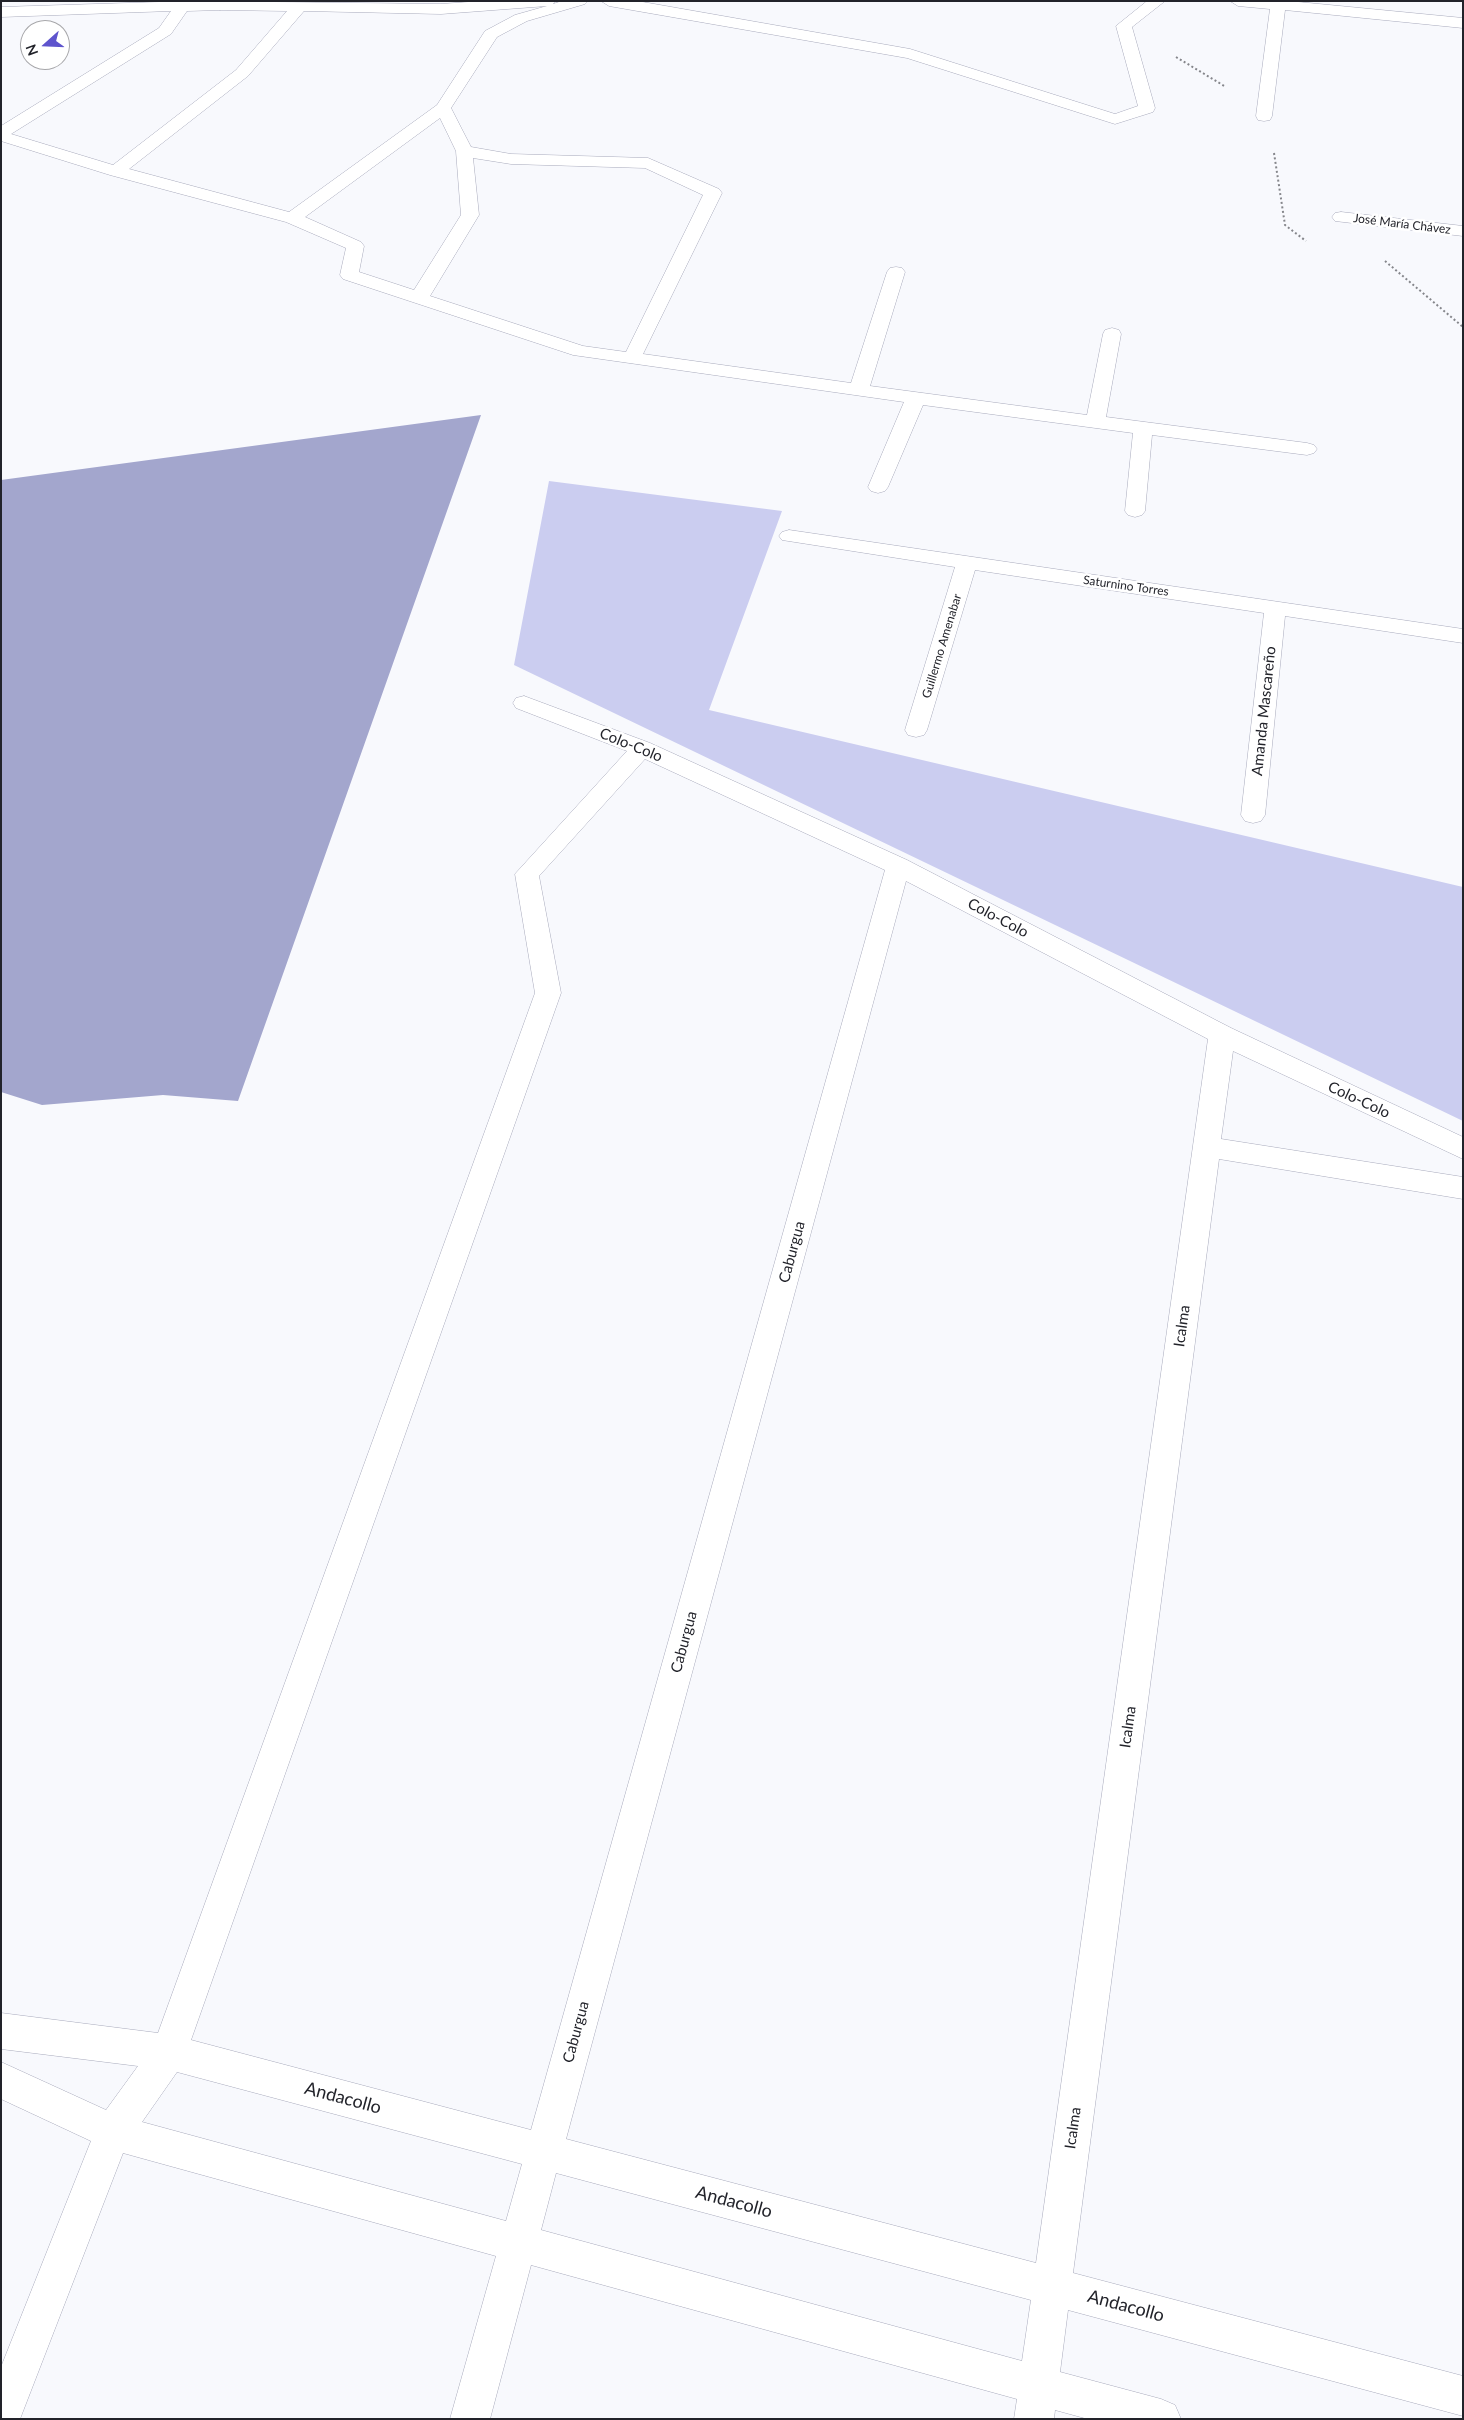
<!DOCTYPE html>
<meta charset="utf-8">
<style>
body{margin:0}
#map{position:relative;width:1464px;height:2420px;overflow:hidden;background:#f8f9fd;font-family:Lato,sans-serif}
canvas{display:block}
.frame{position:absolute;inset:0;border:2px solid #22232a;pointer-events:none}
.north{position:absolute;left:20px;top:20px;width:50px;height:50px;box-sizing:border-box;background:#fff;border:1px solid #a7a7aa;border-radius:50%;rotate:250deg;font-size:14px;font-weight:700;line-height:20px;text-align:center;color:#22232a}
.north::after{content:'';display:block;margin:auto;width:18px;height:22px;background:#5e54cd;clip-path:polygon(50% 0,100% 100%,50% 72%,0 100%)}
</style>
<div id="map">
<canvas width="1464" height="2420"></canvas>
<div class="frame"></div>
<div class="north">N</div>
</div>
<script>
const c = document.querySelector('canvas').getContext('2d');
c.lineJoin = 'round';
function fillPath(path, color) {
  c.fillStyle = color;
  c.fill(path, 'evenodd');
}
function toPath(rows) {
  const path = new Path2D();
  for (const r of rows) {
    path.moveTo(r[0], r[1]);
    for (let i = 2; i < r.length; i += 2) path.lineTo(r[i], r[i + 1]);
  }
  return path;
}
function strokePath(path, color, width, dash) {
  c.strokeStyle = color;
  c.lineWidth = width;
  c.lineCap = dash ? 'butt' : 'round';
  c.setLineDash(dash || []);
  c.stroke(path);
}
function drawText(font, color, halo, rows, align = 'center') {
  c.font = font + ' Lato,sans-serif';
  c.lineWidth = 5;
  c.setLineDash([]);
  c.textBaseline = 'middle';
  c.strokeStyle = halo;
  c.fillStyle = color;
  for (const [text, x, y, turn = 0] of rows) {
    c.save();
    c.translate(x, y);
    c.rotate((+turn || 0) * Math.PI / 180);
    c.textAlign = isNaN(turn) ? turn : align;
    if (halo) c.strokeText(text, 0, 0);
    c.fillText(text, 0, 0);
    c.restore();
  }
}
fillPath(toPath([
 [549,481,782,511,709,710,1463,887,1463,1121,514,665]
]), '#cbcdf0');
fillPath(toPath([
 [481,415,238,1101,163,1095,42,1105,1,1092,1,480]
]), '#a3a6cd');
const minor = toPath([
 [191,1,441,4,482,1,555,1,553,4,562,1,588,1,585,4,527,21,497,37,451,108,471,147,511,154,648,158,719,189,722,193,643,354,851,383,887,272,890,268,896,267,902,268,905,272,870,386,1087,415,1103,334,1105,330,1112,328,1119,330,1121,334,1106,417,1307,443,1314,445,1317,449,1314,453,1307,455,1152,435,1145,511,1142,515,1135,517,1128,515,1125,511,1133,433,923,405,888,487,885,491,878,493,871,491,868,487,904,402,573,355,343,279,340,275,346,248,286,222,110,175,1,141,1,126,159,28,171,11,1,17,1,7,191,1],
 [547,6,515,15,485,31,437,105,289,212,129,169,248,76,304,11,441,14,547,6],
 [220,10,287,11,236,70,113,165,11,134,171,34,187,11,220,10],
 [440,118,456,151,461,215,414,290,359,272,364,246,361,242,305,217,440,118],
 [473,158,511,164,645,168,703,195,626,352,583,346,430,296,479,215,473,158],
 [601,1,637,1,910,49,1115,114,1138,106,1116,26,1147,1,1165,1,1132,27,1155,108,1153,112,1115,124,907,58,609,6,601,1],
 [1230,1,1288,1,1463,18,1463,28,1285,10,1272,116,1270,120,1264,121,1258,120,1256,116,1270,9,1238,6,1230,1],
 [1341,212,1463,226,1463,236,1335,221,1332,217,1335,213,1341,212],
 [789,530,1463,629,1463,643,1285,616,1265,815,1261,821,1253,823,1245,821,1241,815,1264,613,975,570,927,730,924,735,916,737,908,735,905,730,955,567,782,540,779,536,782,532,789,530],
 [524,696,650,743,907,860,1231,1028,1463,1137,1463,1159,1233,1051,1221,1139,1463,1177,1463,1199,1219,1159,1073,2273,1463,2376,1463,2416,1068,2310,1060,2372,1161,2399,1175,2405,1181,2419,1088,2419,1055,2410,1054,2419,1014,2419,1017,2399,531,2265,490,2419,450,2419,496,2256,123,2153,20,2419,1,2419,1,2367,91,2141,1,2099,1,2062,106,2110,138,2066,1,2049,1,2013,158,2033,535,993,515,874,627,751,516,708,513,703,516,698,524,696],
 [645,759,885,870,531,2130,191,2040,561,993,539,876,645,759],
 [906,881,1208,1039,1036,2263,566,2139,906,881],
 [177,2072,522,2164,506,2221,142,2122,177,2072],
 [556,2173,1031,2300,1022,2361,541,2230,556,2173]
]);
strokePath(minor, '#a8aabc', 1);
strokePath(toPath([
 [1176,57,1226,87],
 [1274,153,1285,225,1306,241],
 [1385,261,1463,327]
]), '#85868b', 2, [2, 2.5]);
fillPath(minor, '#fff');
drawText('12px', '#22232a', '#fff', [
 ["José María Chávez",1402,224,7],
 ["Saturnino Torres",1126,586,8],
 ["Guillermo Amenabar",942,646,-73]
]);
drawText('15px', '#22232a', '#fff', [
 ["Amanda Mascareño",1264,711,-84],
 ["Colo-Colo",631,745,22],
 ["Colo-Colo",998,918,28],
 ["Colo-Colo",1359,1100,25],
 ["Caburgua",792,1252,-75],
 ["Icalma",1182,1326,-82],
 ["Caburgua",684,1642,-75],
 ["Icalma",1128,1727,-82],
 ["Caburgua",576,2032,-75],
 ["Icalma",1073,2128,-82]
]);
drawText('18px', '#22232a', '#fff', [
 ["Andacollo",343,2098,15],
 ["Andacollo",734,2202,15],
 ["Andacollo",1126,2306,15]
]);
</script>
